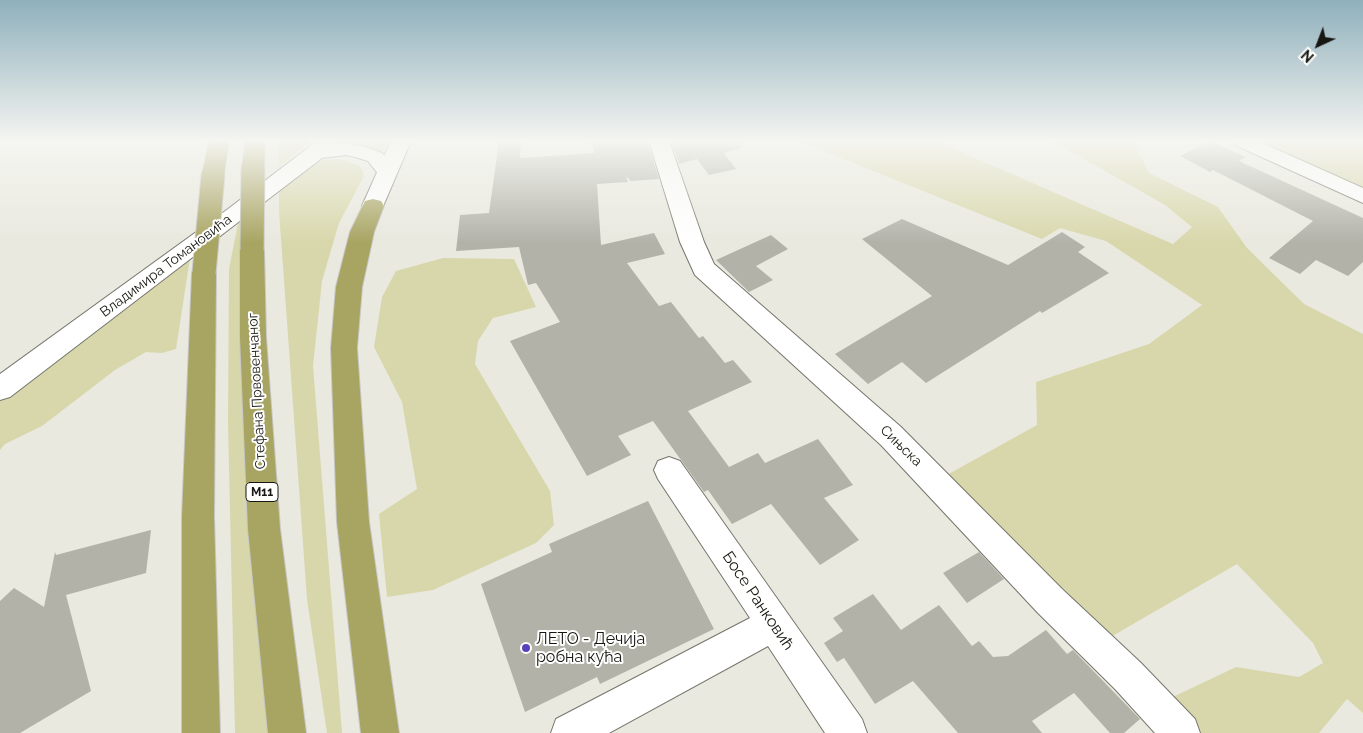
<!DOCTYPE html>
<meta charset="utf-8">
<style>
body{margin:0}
#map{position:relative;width:1363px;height:733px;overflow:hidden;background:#e9e9df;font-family:Raleway,sans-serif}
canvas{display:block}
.north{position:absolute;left:1293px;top:20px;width:50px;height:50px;-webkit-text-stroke:4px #fffffe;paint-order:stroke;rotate:223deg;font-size:14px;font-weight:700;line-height:20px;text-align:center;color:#161612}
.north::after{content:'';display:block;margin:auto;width:18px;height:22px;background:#161612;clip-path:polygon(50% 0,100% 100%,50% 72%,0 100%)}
</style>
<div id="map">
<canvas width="1363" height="733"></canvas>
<div class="north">N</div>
</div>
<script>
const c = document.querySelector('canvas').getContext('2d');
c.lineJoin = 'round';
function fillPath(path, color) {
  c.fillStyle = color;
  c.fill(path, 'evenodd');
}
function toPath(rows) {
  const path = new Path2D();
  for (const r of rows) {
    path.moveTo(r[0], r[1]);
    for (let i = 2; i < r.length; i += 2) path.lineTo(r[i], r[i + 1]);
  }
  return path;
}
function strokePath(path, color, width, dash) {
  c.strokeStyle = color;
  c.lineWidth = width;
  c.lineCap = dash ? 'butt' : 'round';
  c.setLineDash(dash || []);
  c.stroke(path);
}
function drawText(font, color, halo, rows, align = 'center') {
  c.font = font + ' Raleway,sans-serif';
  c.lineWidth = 4;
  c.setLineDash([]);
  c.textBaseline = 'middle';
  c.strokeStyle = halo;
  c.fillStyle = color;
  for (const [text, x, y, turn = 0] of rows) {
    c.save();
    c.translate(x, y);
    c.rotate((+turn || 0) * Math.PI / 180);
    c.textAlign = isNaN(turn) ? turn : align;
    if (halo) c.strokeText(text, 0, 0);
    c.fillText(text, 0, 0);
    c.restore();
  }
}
fillPath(toPath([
 [279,141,311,141,280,166,278,156],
 [345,141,389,141,381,154,365,147,340,145],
 [799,141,936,141,1173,244,1192,227,1165,205,1052,141,1133,141,1149,173,1218,207,1247,248,1304,304,1363,334,1363,713,1347,699,1319,733,1181,733,1156,705,1236,667,1299,677,1323,663,1313,643,1237,564,1095,646,936,481,1037,425,1036,382,1149,344,1202,305,1106,241,1060,228,1042,239],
 [1242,141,1363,141,1363,196,1272,156],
 [341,159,360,166,363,172,363,178,339,223,322,281,313,366,342,733,327,733,307,599,279,211,279,191,312,163,325,160],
 [243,222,270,733,235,733,228,422,229,269,238,223],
 [190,258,176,349,162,353,146,352,115,370,42,426,5,444,0,450,0,397],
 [443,258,514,259,536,307,493,318,478,341,475,364,550,491,554,525,536,543,433,590,387,597,379,514,417,489,402,402,374,347,382,297,396,271]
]), '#d8d7ab');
fillPath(toPath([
 [499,141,521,141,520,158,594,153,593,146,587,141,647,141,659,179,631,181,626,176,628,182,597,184,601,245,654,233,665,254,627,263,659,306,671,302,699,338,703,336,725,363,733,360,752,382,688,411,729,467,758,453,765,463,818,439,853,485,824,498,859,540,820,565,771,504,732,524,708,490,704,492,653,421,618,436,631,455,587,476,510,341,560,322,536,283,528,285,519,247,456,251,460,215,489,213],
 [671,141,741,141,742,148,724,153,736,169,709,175,697,159,679,164],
 [1210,141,1246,157,1239,161,1363,218,1363,262,1348,276,1316,260,1300,274,1269,258,1313,221,1213,170,1210,172,1180,156],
 [902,219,1008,265,1062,232,1085,247,1078,252,1109,273,1042,313,1040,311,926,383,902,362,868,384,835,354,932,296,862,239],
 [771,235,788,249,756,266,773,280,749,292,716,260],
 [648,501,714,629,600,684,597,677,525,712,481,584,552,552,549,544],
 [151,530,146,573,66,595,91,691,20,733,0,733,0,601,14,588,44,607,55,552,56,555],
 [979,552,1004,579,967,603,943,573],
 [873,594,901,630,939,605,972,646,979,641,993,657,1008,656,1046,630,1067,654,1073,650,1140,719,1124,733,1110,733,1074,693,1032,721,1042,733,958,733,913,681,875,704,844,658,837,662,824,643,843,631,833,618]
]), '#b2b2a9');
const minor = toPath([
 [391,141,411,141,381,211,373,213,365,211,362,206,391,141],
 [649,141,669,141,704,242,714,264,901,427,1062,589,1141,663,1195,719,1200,733,1155,733,1115,689,1038,613,881,445,695,275,680,242,649,141],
 [1232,141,1258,141,1363,188,1363,203,1235,145,1232,141],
 [669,457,680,461,862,719,867,733,825,733,768,646,609,733,551,733,556,719,750,618,658,479,654,470,658,461,669,457]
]);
const tertiary = toPath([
 [317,141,340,141,339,143,346,143,366,147,382,153,398,170,395,175,387,176,379,175,368,161,355,157,346,155,322,158,10,397,0,400,0,374,228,209,317,141]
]);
const trunk = toPath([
 [209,141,229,141,224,175,221,180,213,182,205,180,202,175,209,141],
 [245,141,265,141,264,168,261,173,253,174,245,173,242,168,245,141],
 [373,199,381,201,384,206,374,232,362,287,357,348,369,522,399,733,361,733,337,522,331,348,336,287,350,232,365,201,373,199],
 [252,242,260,244,264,250,266,337,280,529,306,733,268,733,248,529,240,337,240,250,244,244,252,242],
 [204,265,213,267,216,273,214,516,220,733,182,733,182,516,192,273,195,267,204,265]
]);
strokePath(minor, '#75756c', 2);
strokePath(tertiary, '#75756c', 2);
strokePath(trunk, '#c7c7c6', 2);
fillPath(minor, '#fff');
fillPath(tertiary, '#fff');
fillPath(trunk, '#a8a462');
const trunkBridge = toPath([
 [252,250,253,168],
 [204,273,213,175]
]);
strokePath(trunkBridge, '#c7c7c6', 25, []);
strokePath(trunkBridge, '#a8a462', 23);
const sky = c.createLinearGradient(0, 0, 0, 243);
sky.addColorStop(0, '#8fb0bc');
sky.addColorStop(0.58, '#f5f5f1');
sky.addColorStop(1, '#f5f5f100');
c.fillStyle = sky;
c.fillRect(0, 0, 1363, 243);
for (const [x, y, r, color] of [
 [526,648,5,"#5841b9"]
]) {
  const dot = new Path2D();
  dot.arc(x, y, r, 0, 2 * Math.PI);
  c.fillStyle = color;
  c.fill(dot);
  strokePath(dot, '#fffffe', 2);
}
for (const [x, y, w] of [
 [262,492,32]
]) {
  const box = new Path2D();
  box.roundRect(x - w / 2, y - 9.5, w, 19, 4);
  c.fillStyle = '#fffffe';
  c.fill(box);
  strokePath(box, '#161612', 1);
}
drawText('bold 12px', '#161612', null, [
 ["M11",262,492]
]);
drawText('14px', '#161612', '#fffffe', [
 ["Владимира Томановића",166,266,-37],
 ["Стефана Првовенчаног",257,391,-93],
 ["Сињска",901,446,44]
]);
drawText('16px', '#161612', '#fffffe', [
 ["Босе Ранковић",758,601,56]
]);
drawText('16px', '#161612', '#fffffe', [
 ["ЛЕТО - Дечија",536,639],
 ["робна кућа",536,657]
], 'left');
</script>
